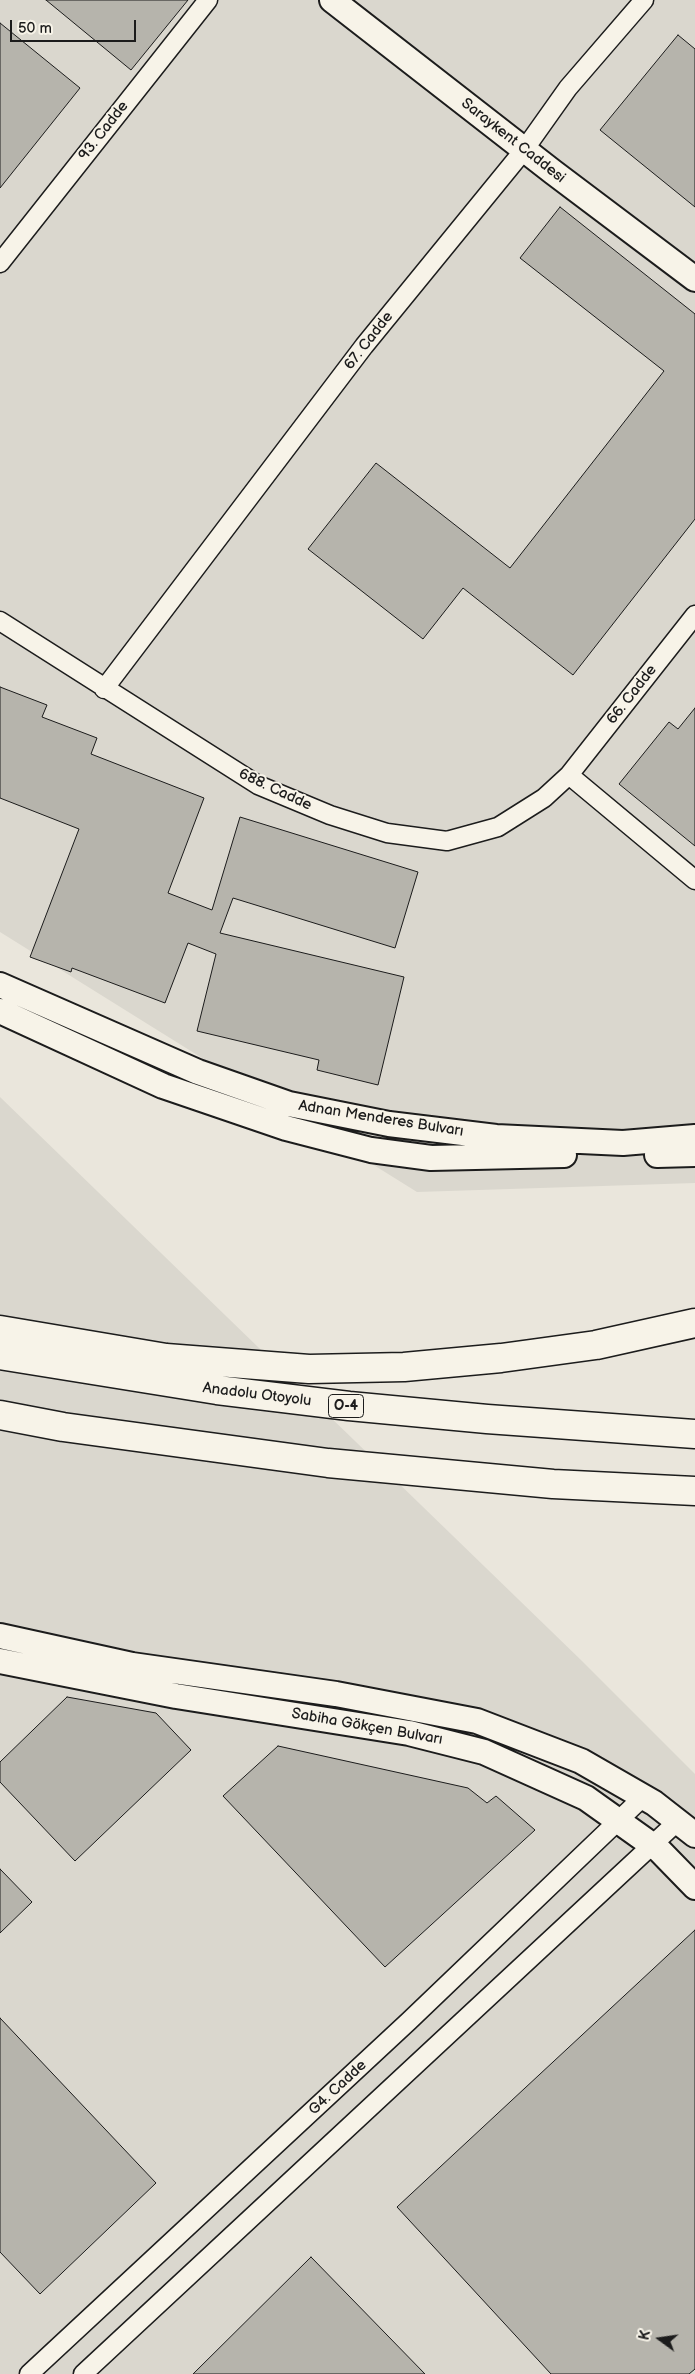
<!DOCTYPE html>
<meta charset="utf-8">
<style>
body{margin:0}
#map{position:relative;width:695px;height:2374px;overflow:hidden;background:#eae6dc;font-family:"Balsamiq Sans",sans-serif}
canvas{display:block}
.north{position:absolute;left:635px;top:2314px;width:50px;height:50px;-webkit-text-stroke:4px #f7f3e8;paint-order:stroke;rotate:284deg;font-size:14px;font-weight:700;line-height:20px;text-align:center;color:#1c1c1c}
.north::after{content:'';display:block;margin:auto;width:18px;height:22px;background:#1c1c1c;clip-path:polygon(50% 0,100% 100%,50% 72%,0 100%)}
.scale{position:absolute;left:10px;top:20px;width:126px;height:22px;box-sizing:border-box;border:2px solid #1c1c1c;border-top:0;padding-left:6px;font-size:15px;line-height:18px;white-space:nowrap;color:#1c1c1c;-webkit-text-stroke:4px #f7f3e8;paint-order:stroke}
</style>
<div id="map">
<canvas width="695" height="2374"></canvas>
<div class="north">K</div>
<div class="scale">50 m</div>
</div>
<script>
const c = document.querySelector('canvas').getContext('2d');
c.lineJoin = 'round';
function fillPath(path, color) {
  c.fillStyle = color;
  c.fill(path, 'evenodd');
}
function toPath(rows) {
  const path = new Path2D();
  for (const r of rows) {
    path.moveTo(r[0], r[1]);
    for (let i = 2; i < r.length; i += 2) path.lineTo(r[i], r[i + 1]);
  }
  return path;
}
function strokePath(path, color, width, dash) {
  c.strokeStyle = color;
  c.lineWidth = width;
  c.lineCap = dash ? 'butt' : 'round';
  c.setLineDash(dash || []);
  c.stroke(path);
}
function drawText(font, color, halo, rows, align = 'center') {
  c.font = font + ' "Balsamiq Sans",sans-serif';
  c.lineWidth = 4;
  c.setLineDash([]);
  c.textBaseline = 'middle';
  c.strokeStyle = halo;
  c.fillStyle = color;
  for (const [text, x, y, turn = 0] of rows) {
    c.save();
    c.translate(x, y);
    c.rotate((+turn || 0) * Math.PI / 180);
    c.textAlign = isNaN(turn) ? turn : align;
    if (halo) c.strokeText(text, 0, 0);
    c.fillText(text, 0, 0);
    c.restore();
  }
}
fillPath(toPath([
 [0,0,695,0,695,1183,417,1192,0,932],
 [0,1097,582,1661,695,1774,695,2374,0,2374]
]), '#dad7ce');
const building = toPath([
 [46,0,188,0,131,70,46,0],
 [0,23,80,88,0,188,0,23],
 [678,35,695,49,695,207,600,130,678,35],
 [560,207,695,314,695,519,573,675,463,588,423,639,308,549,376,463,510,568,664,371,520,258,560,207],
 [0,687,47,705,42,717,97,738,91,754,204,798,168,893,212,910,240,817,418,872,395,948,233,898,220,933,404,977,378,1085,317,1070,319,1060,197,1031,216,954,188,943,165,1003,72,968,71,972,30,957,79,829,0,798,0,687],
 [695,708,695,846,619,784,669,722,678,729,695,708],
 [67,1697,156,1713,191,1750,75,1861,0,1782,0,1762,67,1697],
 [278,1746,468,1788,487,1803,496,1796,535,1830,385,1967,223,1796,278,1746],
 [0,1869,32,1902,0,1933,0,1869],
 [695,1930,695,2369,689,2374,551,2374,397,2207,695,1930],
 [0,2018,156,2183,40,2294,0,2252,0,2018],
 [311,2257,425,2374,193,2374,311,2257]
]);
fillPath(building, '#b6b4ac');
strokePath(building, '#1c1c1c', 1);
const street = toPath([
 [0,263,208,0],
 [0,621,258,785,330,815,387,833,447,841,498,827,544,798,569,775,695,615],
 [104,689,364,346,524,150,568,88,644,0],
 [569,775,695,880],
 [29,2374,409,2021,643,1797],
 [83,2374,678,1821]
]);
const secondary = toPath([
 [332,0,553,172,695,279],
 [0,985,198,1072,289,1104,389,1124,496,1137,623,1143,695,1137],
 [0,1011,163,1086,286,1128,371,1150,431,1158,564,1155],
 [657,1155,695,1154],
 [0,1636,132,1665,336,1694,477,1721,581,1761,654,1803,695,1835],
 [0,1661,176,1696,409,1733,484,1752,586,1798,659,1850,695,1887]
]);
const highway = toPath([
 [0,1330,166,1358,309,1369,404,1367,501,1358,596,1345,695,1323],
 [0,1355,217,1390,349,1406,487,1419,695,1434],
 [0,1415,63,1427,328,1463,553,1484,695,1491]
]);
strokePath(street, '#1c1c1c', 21);
strokePath(secondary, '#1c1c1c', 28);
strokePath(highway, '#1c1c1c', 31);
strokePath(street, '#f7f3e8', 18);
strokePath(secondary, '#f7f3e8', 24);
strokePath(highway, '#f7f3e8', 28);
for (const [x, y, w] of [
 [346,1406,35]
]) {
  const box = new Path2D();
  box.roundRect(x - w / 2, y - 11.5, w, 23, 4);
  c.fillStyle = '#f7f3e8';
  c.fill(box);
  strokePath(box, '#1c1c1c', 1);
}
drawText('bold 14px', '#1c1c1c', null, [
 ["O-4",346,1406]
]);
drawText('15px', '#1c1c1c', '#f7f3e8', [
 ["93. Cadde",104,131,-52],
 ["Saraykent Caddesi",513,141,38],
 ["67. Cadde",369,341,-52],
 ["66. Cadde",632,695,-52],
 ["688. Cadde",275,790,25],
 ["Adnan Menderes Bulvarı",381,1119,9],
 ["Anadolu Otoyolu",257,1395,7],
 ["Sabiha Gökçen Bulvarı",367,1727,10],
 ["G4. Cadde",338,2088,-43]
]);
</script>
